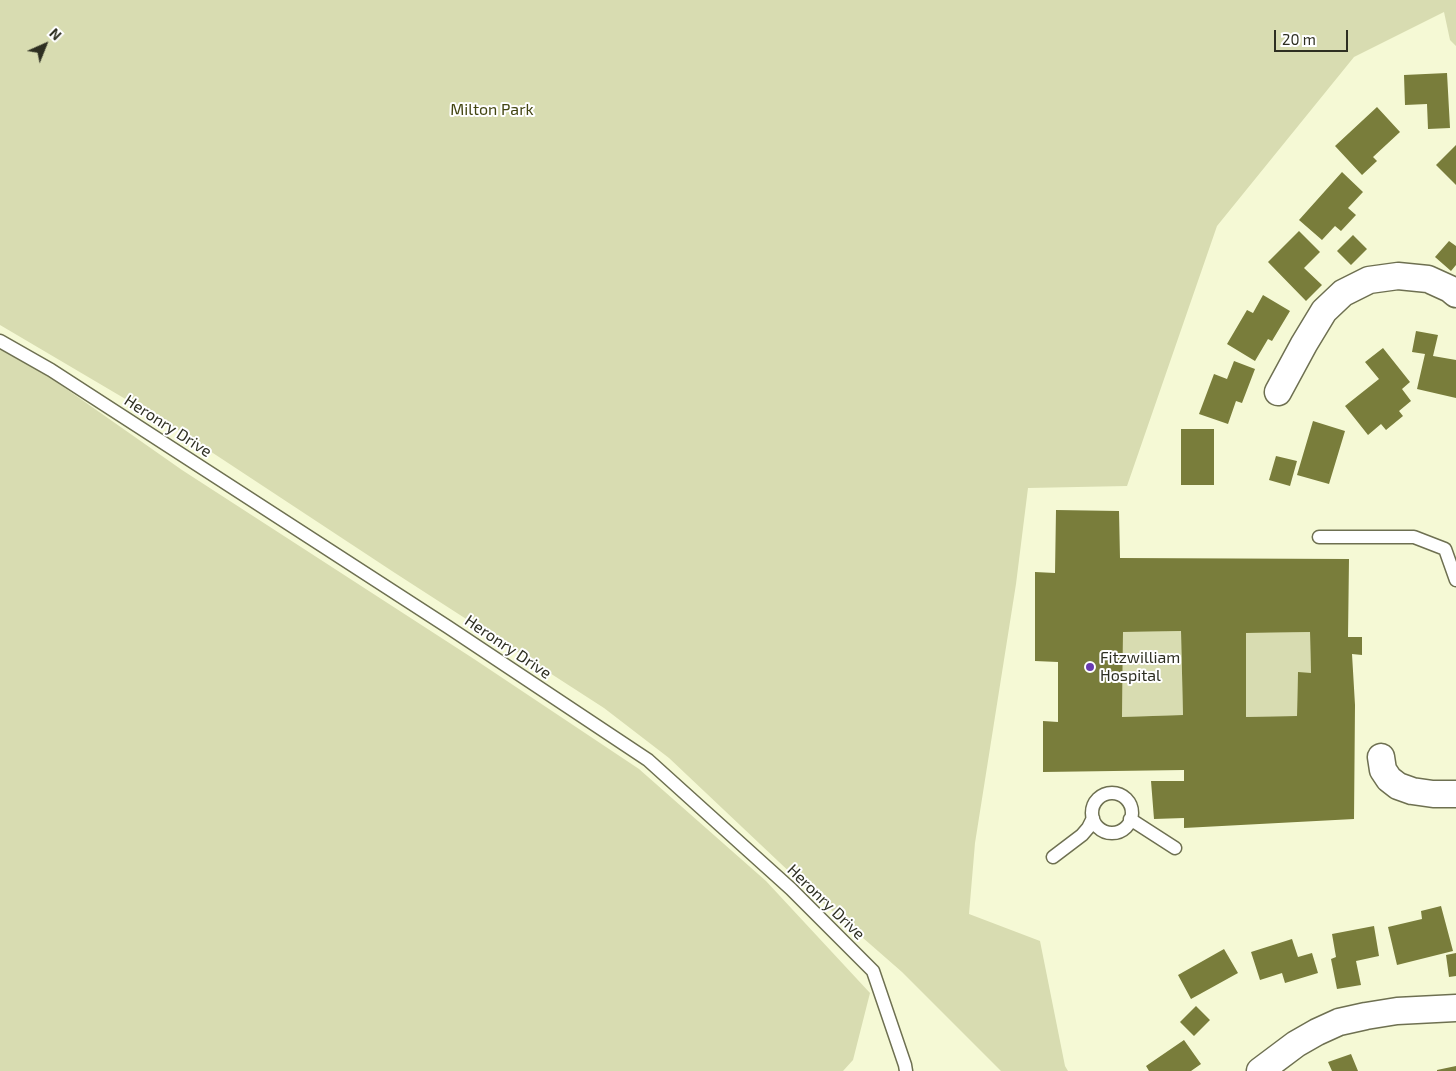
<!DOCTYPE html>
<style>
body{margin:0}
#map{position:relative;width:1456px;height:1071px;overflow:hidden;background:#f5f9d5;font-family:"Exo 2",sans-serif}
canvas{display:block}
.north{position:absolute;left:20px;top:20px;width:50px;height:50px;-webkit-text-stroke:4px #fff;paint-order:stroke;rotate:44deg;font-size:14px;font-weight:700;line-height:20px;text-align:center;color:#2e2f22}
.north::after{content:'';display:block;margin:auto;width:18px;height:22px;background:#2e2f22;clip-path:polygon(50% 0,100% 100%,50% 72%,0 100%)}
.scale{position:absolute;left:1274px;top:30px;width:74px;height:22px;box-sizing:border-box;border:2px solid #2e2f22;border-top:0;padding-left:6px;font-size:15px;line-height:18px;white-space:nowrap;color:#2e2f22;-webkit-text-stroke:4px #fff;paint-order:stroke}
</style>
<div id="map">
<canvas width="1456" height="1071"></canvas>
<div class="north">N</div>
<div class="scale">20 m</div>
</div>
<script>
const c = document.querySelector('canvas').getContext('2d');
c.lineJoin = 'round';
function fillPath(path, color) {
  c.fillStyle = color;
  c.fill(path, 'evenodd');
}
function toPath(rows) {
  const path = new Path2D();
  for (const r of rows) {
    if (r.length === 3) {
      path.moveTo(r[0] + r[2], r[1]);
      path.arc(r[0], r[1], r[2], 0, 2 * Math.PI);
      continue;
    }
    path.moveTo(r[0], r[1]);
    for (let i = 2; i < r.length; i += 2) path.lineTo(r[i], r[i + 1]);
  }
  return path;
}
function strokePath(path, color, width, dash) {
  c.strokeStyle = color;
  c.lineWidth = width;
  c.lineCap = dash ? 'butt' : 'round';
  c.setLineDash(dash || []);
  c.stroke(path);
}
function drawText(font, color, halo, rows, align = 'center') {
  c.font = font + ' "Exo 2",sans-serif';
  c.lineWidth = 4;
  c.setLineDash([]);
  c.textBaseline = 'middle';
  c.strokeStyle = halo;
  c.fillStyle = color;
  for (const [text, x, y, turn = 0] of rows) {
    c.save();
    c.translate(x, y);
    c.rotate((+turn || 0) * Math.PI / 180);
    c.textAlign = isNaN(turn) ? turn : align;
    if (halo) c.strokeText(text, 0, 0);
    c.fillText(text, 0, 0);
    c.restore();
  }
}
fillPath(toPath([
 [0,0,1456,0,1456,46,1450,40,1444,12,1354,57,1217,226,1127,486,1028,488,1016,584,975,843,969,914,1040,941,1065,1066,1068,1071,1001,1071,902,972,815,896,669,758,604,708,395,573,178,430,0,325],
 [0,346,15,353,182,470,474,659,639,769,766,881,870,993,853,1060,843,1071,0,1071],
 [1181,631,1183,715,1122,717,1123,632],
 [1310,632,1311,673,1298,673,1297,716,1246,717,1246,633]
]), '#d8dcb1');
fillPath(toPath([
 [1447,73,1450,128,1428,129,1427,104,1405,105,1404,75],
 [1377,107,1400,132,1373,157,1377,161,1362,175,1335,146],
 [1456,145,1456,185,1436,165],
 [1342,172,1363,192,1348,208,1356,215,1341,231,1335,226,1322,240,1299,220],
 [1299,231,1320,252,1304,268,1322,285,1306,301,1268,262],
 [1353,235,1367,249,1351,265,1337,251],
 [1449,241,1456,246,1456,265,1451,271,1435,257],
 [1263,295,1290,311,1272,341,1268,339,1255,361,1227,344,1247,310,1253,313],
 [1416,331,1438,335,1433,356,1456,360,1456,398,1417,389,1425,354,1412,352],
 [1383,348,1410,382,1402,389,1411,401,1399,411,1403,416,1386,430,1381,424,1368,435,1345,406,1379,379,1365,362],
 [1234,361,1255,369,1242,403,1236,401,1228,424,1199,414,1214,374,1227,379],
 [1313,421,1345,431,1329,484,1297,475],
 [1181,429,1214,429,1214,485,1181,485],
 [1276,456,1297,461,1290,486,1269,480],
 [1056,510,1119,511,1120,558,1349,559,1348,637,1362,637,1362,655,1352,654,1355,705,1354,819,1184,828,1184,818,1154,819,1151,781,1184,781,1184,770,1043,772,1043,721,1058,722,1058,662,1035,661,1035,572,1055,573],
 [1181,631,1183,715,1122,717,1123,632],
 [1310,632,1311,673,1298,672,1297,716,1246,717,1246,633],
 [1441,906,1453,951,1397,965,1388,927,1422,919,1421,911],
 [1374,926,1379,956,1356,961,1361,985,1337,989,1331,959,1336,957,1332,934],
 [1292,939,1298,957,1312,953,1318,973,1285,983,1282,973,1260,980,1251,952],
 [1224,949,1238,973,1191,999,1178,975],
 [1456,953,1456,976,1449,977,1446,955],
 [1196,1006,1210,1020,1194,1036,1180,1022],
 [1184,1040,1201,1064,1191,1071,1149,1071,1146,1066],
 [1351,1054,1358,1071,1332,1071,1328,1062],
 [1456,1066,1456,1071,1437,1071,1437,1070]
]), '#797d3b');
const lane = toPath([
 [0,341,51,370,448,627,648,760,791,889,873,971,905,1065,906,1071],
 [1319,537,1414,537,1445,549,1456,580],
 [1112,813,20],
 [1130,819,1175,848],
 [1053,857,1082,835,1088,828,1093,818]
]);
const street = toPath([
 [1278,392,1304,344,1324,311,1343,293,1369,280,1398,276,1428,279,1450,289,1456,294],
 [1381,757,1383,770,1389,779,1398,786,1412,791,1433,794,1456,794],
 [1260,1071,1296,1044,1317,1032,1339,1022,1366,1016,1397,1011,1456,1008]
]);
strokePath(lane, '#6e7051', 15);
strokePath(street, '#6e7051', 29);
strokePath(lane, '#fff', 12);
strokePath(street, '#fff', 26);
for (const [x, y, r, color] of [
 [1090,667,5,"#693ab1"]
]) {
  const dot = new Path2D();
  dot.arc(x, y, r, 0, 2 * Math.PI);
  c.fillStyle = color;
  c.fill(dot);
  strokePath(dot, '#fff', 2);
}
drawText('16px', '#434512', '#fff', [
 ["Milton Park",492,110]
]);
drawText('16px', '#2e2f22', '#fff', [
 ["Heronry Drive",168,426,33],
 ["Heronry Drive",508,647,34],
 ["Heronry Drive",826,902,44]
]);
drawText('16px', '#2e2f22', '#fff', [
 ["Fitzwilliam",1100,658],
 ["Hospital",1100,676]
], 'left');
</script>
